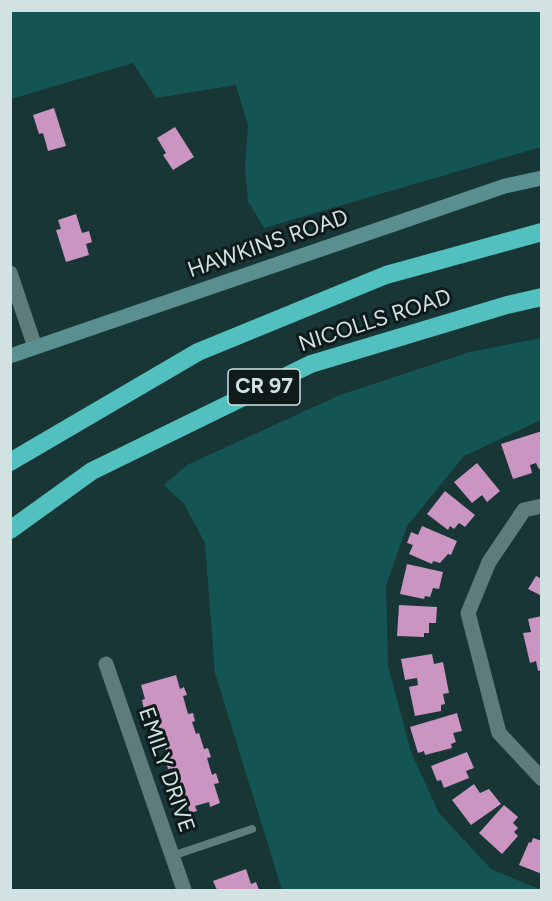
<!DOCTYPE html>
<style>
body{margin:0}
#map{position:relative;width:552px;height:901px;overflow:hidden;background:#183635;font-family:Figtree,sans-serif}
canvas{display:block}
.frame{position:absolute;inset:0;border:12px solid #d2e2e2;pointer-events:none}
</style>
<div id="map">
<canvas width="552" height="901"></canvas>
<div class="frame"></div>
</div>
<script>
const c = document.querySelector('canvas').getContext('2d');
c.lineJoin = 'round';
function fillPath(path, color) {
  c.fillStyle = color;
  c.fill(path, 'evenodd');
}
function toPath(rows) {
  const path = new Path2D();
  for (const r of rows) {
    path.moveTo(r[0], r[1]);
    for (let i = 2; i < r.length; i += 2) path.lineTo(r[i], r[i + 1]);
  }
  return path;
}
function strokePath(path, color, width, dash) {
  c.strokeStyle = color;
  c.lineWidth = width;
  c.lineCap = dash ? 'butt' : 'round';
  c.setLineDash(dash || []);
  c.stroke(path);
}
function drawText(font, color, halo, rows, align = 'center') {
  c.font = font + ' Figtree,sans-serif';
  c.lineWidth = 6;
  c.setLineDash([]);
  c.textBaseline = 'middle';
  c.strokeStyle = halo;
  c.fillStyle = color;
  for (const [text, x, y, turn = 0] of rows) {
    c.save();
    c.translate(x, y);
    c.rotate((+turn || 0) * Math.PI / 180);
    c.textAlign = isNaN(turn) ? turn : align;
    if (halo) c.strokeText(text, 0, 0);
    c.fillText(text, 0, 0);
    c.restore();
  }
}
fillPath(toPath([
 [539,10,542,18,541,147,264,228,248,201,245,166,248,125,236,85,156,98,133,63,11,99,11,11],
 [541,338,541,420,464,456,407,526,386,586,388,666,411,752,439,813,491,869,541,890,282,890,215,673,205,543,184,504,164,485,187,465,340,395,470,352]
]), '#145554');
fillPath(toPath([
 [54,108,66,146,48,151,43,133,39,134,33,115],
 [175,127,194,157,173,170,163,155,166,153,157,138],
 [76,214,82,233,89,231,92,242,86,244,89,255,66,262,56,230,61,229,58,220],
 [542,431,542,469,539,469,536,463,530,465,532,473,513,479,501,444],
 [477,463,500,491,487,502,482,495,472,503,454,482],
 [445,491,475,515,465,527,459,523,454,529,450,526,448,530,427,514],
 [422,526,457,541,451,555,448,554,440,563,433,561,432,564,409,554,413,545,407,543,411,532,418,535],
 [407,564,443,572,439,589,433,588,430,597,425,596,424,599,400,594],
 [536,576,542,579,542,596,528,589],
 [399,605,437,607,436,623,429,623,429,633,424,633,424,637,397,636],
 [542,616,542,670,538,671,536,661,530,663,523,633,531,632,528,619],
 [432,654,434,664,443,662,449,693,443,694,445,704,441,705,441,711,415,716,409,687,418,685,417,678,405,680,401,659],
 [176,675,180,689,184,687,187,695,183,696,188,714,193,713,195,721,192,722,196,734,199,733,204,749,208,748,211,757,207,758,212,775,216,773,219,783,214,784,220,803,210,807,209,802,195,806,197,811,190,813,184,795,178,797,175,787,179,786,174,768,168,769,166,761,169,760,165,747,163,748,158,733,154,734,151,725,154,724,149,708,144,710,142,700,145,699,141,685],
 [457,713,462,731,453,733,456,742,451,744,452,748,425,755,424,751,418,753,410,727],
 [467,752,474,768,466,771,469,778,444,788,441,780,437,781,431,766],
 [474,784,480,793,489,789,501,804,471,825,452,800],
 [504,805,518,817,513,823,518,828,514,832,518,836,502,854,479,833],
 [533,838,542,841,542,874,519,865,529,842,531,843],
 [246,869,251,884,256,882,259,890,217,890,213,881]
]), '#ca95c0');
strokePath(toPath([
 [172,856,252,829]
]), '#5d7c7b', 8);
strokePath(toPath([
 [10,273,35,347],
 [542,506,524,510,489,562,468,613,499,733,542,779],
 [106,664,184,890]
]), '#5d7c7b', 15);
strokePath(toPath([
 [10,356,505,186,542,178]
]), '#59908f', 15);
strokePath(toPath([
 [10,462,198,352,386,275,542,232],
 [10,530,92,471,311,364,507,305,542,297]
]), '#51c0bf', 18);
for (const [x, y, w] of [
 [264,387,72]
]) {
  const box = new Path2D();
  box.roundRect(x - w / 2, y - 18, w, 36, 4.5);
  c.fillStyle = '#0e1b1a';
  c.fill(box);
  strokePath(box, '#d2e2e2', 1.5);
}
drawText('bold 21px', '#d2e2e2', null, [
 ["CR 97",264,387]
]);
drawText('22px', '#d2e2e2', '#0e1b1a', [
 ["HAWKINS ROAD",268,244,-19],
 ["NICOLLS ROAD",375,321,-18],
 ["EMILY DRIVE",166,770,71]
]);
</script>
